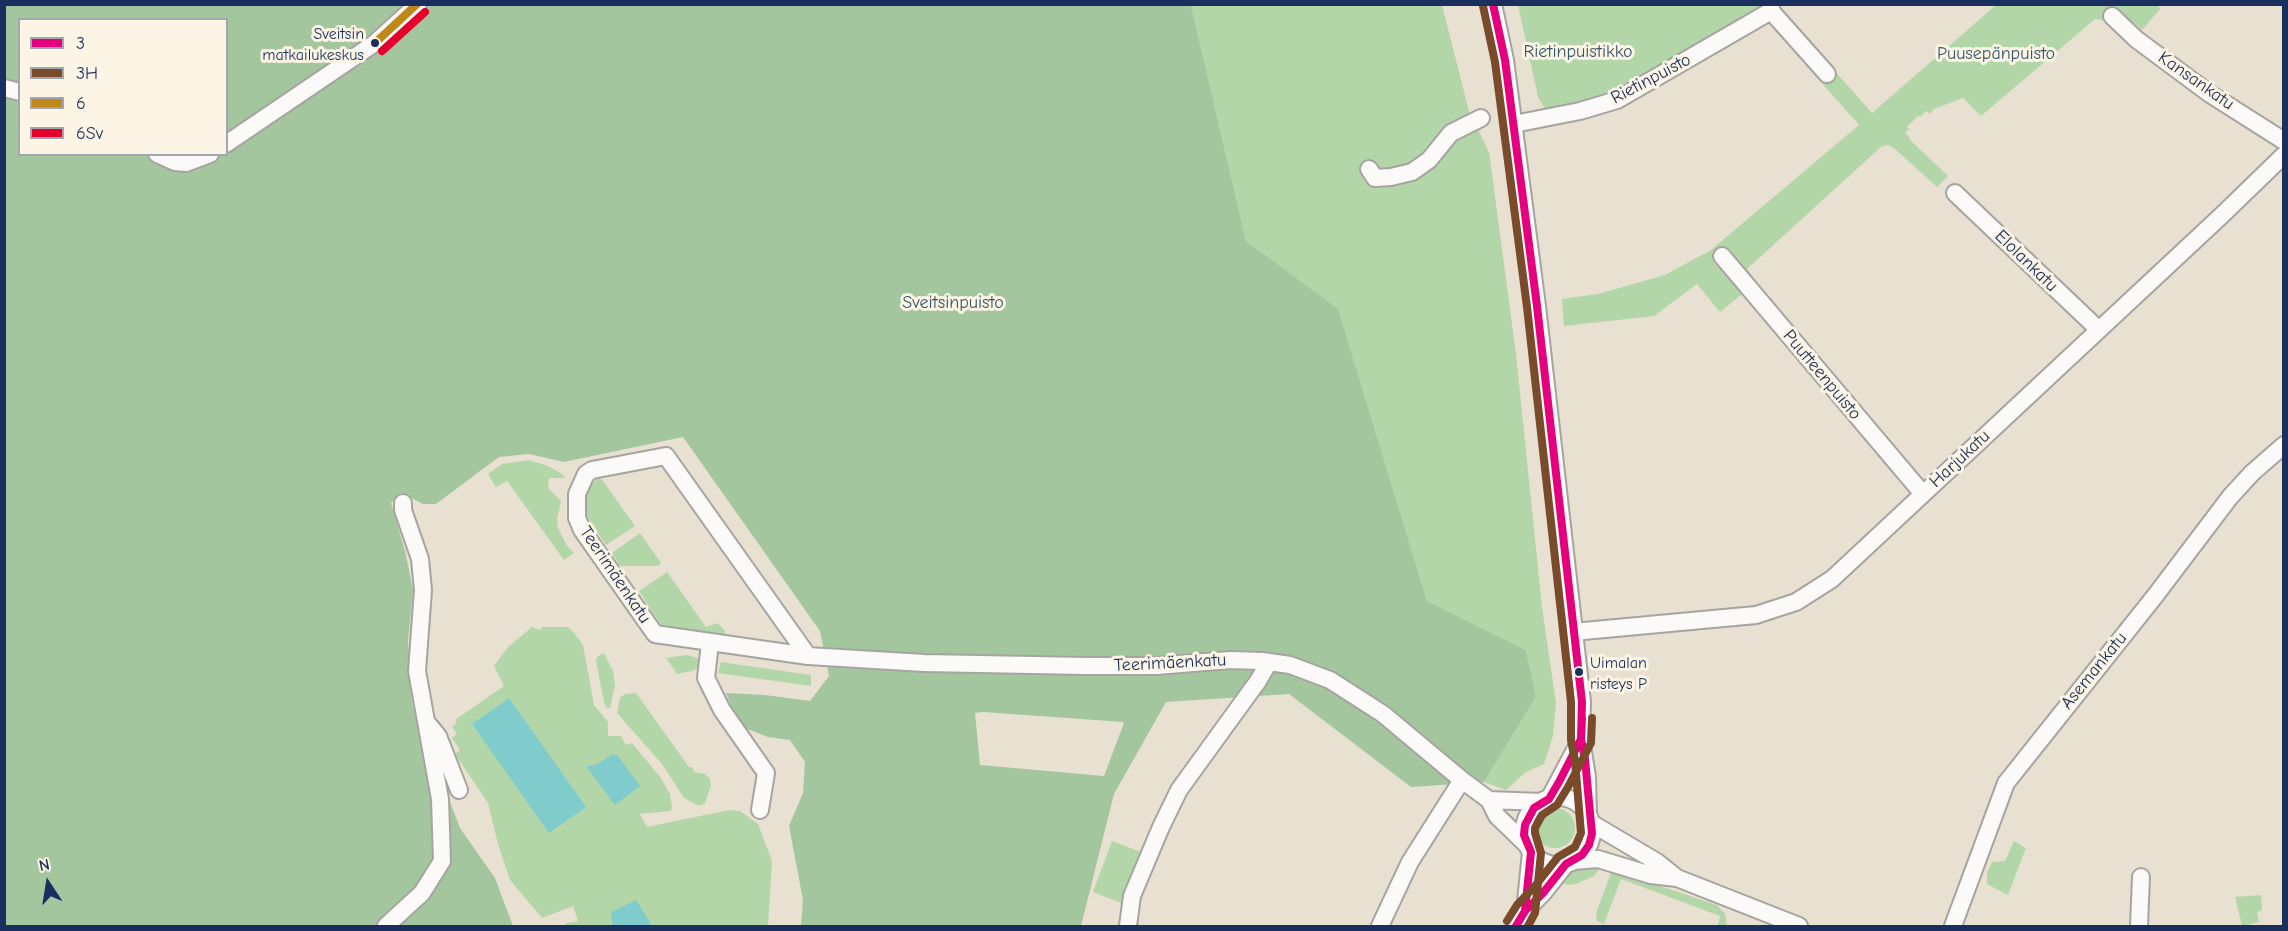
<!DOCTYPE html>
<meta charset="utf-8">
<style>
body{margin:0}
#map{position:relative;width:2288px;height:931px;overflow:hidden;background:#e8e0d0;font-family:"Comic Neue",sans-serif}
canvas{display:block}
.frame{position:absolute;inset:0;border:6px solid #1b2f5e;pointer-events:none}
.legend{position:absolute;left:18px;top:18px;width:210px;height:138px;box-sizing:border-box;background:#fcf5e5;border:2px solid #a2a6af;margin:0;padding:8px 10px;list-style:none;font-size:18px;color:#1b2f5e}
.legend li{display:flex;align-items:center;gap:12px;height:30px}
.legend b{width:30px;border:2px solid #a2a6af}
.north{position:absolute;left:18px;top:853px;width:60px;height:60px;-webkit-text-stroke:4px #fcf5e5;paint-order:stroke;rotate:348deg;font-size:16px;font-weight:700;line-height:24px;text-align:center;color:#1b2f5e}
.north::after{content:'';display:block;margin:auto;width:21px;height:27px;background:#1b2f5e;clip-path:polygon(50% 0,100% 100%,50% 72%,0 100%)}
</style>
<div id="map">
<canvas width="2288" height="931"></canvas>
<div class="frame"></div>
<ul class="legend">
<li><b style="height:8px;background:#e5007d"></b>3</li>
<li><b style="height:8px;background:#7a4b2a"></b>3H</li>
<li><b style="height:8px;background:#c08818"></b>6</li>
<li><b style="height:8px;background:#e4002b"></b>6Sv</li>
</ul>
<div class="north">N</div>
</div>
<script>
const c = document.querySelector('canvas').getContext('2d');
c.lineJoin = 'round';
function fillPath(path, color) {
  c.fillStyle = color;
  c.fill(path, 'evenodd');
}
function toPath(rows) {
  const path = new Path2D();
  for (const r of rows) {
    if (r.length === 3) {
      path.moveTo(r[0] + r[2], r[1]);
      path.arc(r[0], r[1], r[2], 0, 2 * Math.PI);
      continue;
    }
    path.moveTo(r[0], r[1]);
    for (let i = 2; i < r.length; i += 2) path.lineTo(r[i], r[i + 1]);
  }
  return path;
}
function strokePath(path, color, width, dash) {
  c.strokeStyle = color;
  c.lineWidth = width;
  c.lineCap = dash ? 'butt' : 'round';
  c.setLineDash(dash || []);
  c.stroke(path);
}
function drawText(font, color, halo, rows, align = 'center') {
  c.font = font + ' "Comic Neue",sans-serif';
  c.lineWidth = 6;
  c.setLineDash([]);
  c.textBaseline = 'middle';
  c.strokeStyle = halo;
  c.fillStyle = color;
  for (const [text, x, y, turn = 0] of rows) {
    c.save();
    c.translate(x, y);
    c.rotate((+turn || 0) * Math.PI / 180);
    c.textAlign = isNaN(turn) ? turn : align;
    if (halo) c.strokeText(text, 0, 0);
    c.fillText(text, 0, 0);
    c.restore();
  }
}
fillPath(toPath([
 [2157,4,2160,9,2142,30,2133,22,2123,34,2106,20,2095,19,1981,116,1963,98,1934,109,1930,114,1926,111,1920,117,1918,116,1907,127,1909,129,1905,133,1910,138,1909,139,1948,176,1937,187,1894,148,1888,145,1882,146,1747,269,1757,282,1720,312,1697,284,1654,316,1564,326,1562,299,1598,294,1665,275,1711,250,1859,125,1820,81,1833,69,1872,113,1996,5],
 [1191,5,1442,5,1469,111,1489,152,1516,354,1542,607,1556,703,1553,736,1544,764,1526,772,1506,790,1484,782,1536,697,1526,650,1427,601,1338,310,1246,241],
 [1518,5,1761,5,1758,11,1611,92,1569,105,1545,109,1538,97],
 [528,460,548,466,562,474,565,478,549,478,548,488,561,501,557,519,558,528,567,546,574,553,564,560,507,481,496,487,488,474,502,464],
 [598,477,603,481,635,526,606,545,583,511,583,503,588,489],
 [640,533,661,563,658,566,620,566,612,553],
 [667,572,706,627,718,623,725,631,725,635,722,638,668,629,661,625,639,591],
 [532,627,539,630,543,627,568,627,574,633,583,645,594,705,608,722,608,736,621,736,626,745,632,743,661,778,670,794,672,808,670,811,640,814,647,827,729,810,740,811,758,824,772,861,768,926,564,926,567,923,578,921,573,906,542,918,510,880,498,844,488,803,455,754,460,750,452,738,457,734,452,727,457,723,455,720,504,686,494,666,507,648],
 [604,653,613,671,615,686,610,708,607,708,604,702,596,660,598,656],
 [687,655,700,659,700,666,692,671,677,674,666,658],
 [721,662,811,675,811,686,718,673],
 [636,693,689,767,692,767,694,772,705,774,710,779,711,786,705,803,699,806,684,798,662,764,617,713,620,698,625,694],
 [1555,828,20],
 [1112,841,1141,852,1121,903,1093,892],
 [2014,841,2026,848,2008,895,1987,884,1987,873,1992,862,2005,861],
 [1601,867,1594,876,1576,884,1569,885,1559,882,1568,872,1575,869],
 [1612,870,1717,905,1725,914,1727,926,1718,926,1720,916,1621,879,1604,924,1597,921,1596,913],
 [2261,895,2262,910,2257,912,2259,922,2242,926,2235,897]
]), '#b3d6a9');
fillPath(toPath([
 [5,5,1191,5,1246,241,1338,309,1427,601,1526,650,1536,697,1484,782,1411,787,1289,694,1166,702,1114,794,1081,926,801,926,803,900,789,826,803,793,805,762,790,740,768,737,747,729,734,713,726,693,765,695,810,701,829,676,820,631,683,437,564,462,529,454,499,457,436,504,423,504,401,493,391,503,405,551,413,590,408,641,412,703,421,738,432,771,447,794,460,828,495,878,513,926,5,926],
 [20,20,226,20,226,154,20,154],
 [983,712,1123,722,1124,723,1104,776,980,765,975,713]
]), '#a4c69e');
fillPath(toPath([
 [509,698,586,807,549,833,472,724],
 [613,754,618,756,640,786,615,805,586,766,596,765],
 [636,900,651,924,650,926,612,926,611,912]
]), '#80cbcc');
const minor = toPath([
 [1493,4,1505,60,1537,306,1582,702,1581,739,1587,777,1588,816],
 [1771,11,1827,74],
 [2112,16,2136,39,2210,94,2284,141],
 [4,88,20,92],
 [1514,124,1580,111,1617,100,1771,11,1771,4],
 [226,144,375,43,418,4],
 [157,154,175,162,186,163,210,154],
 [1369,169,1375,178,1391,177,1412,172,1429,160,1451,133,1481,118],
 [1955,193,2098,329],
 [1722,256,1923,494],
 [1573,632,1756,615,1796,602,1832,579,2221,216,2284,155],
 [710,643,706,678,722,710,766,773,760,810],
 [808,656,666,456,592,470,586,474,577,494,577,518,582,530,655,634,808,656,924,663,1086,666,1156,666,1230,660,1262,661,1290,665,1330,680,1383,714,1462,780,1489,800,1497,816,1527,845],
 [428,724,438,736,442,746,459,790],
 [1558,831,34],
 [1549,799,1581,739],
 [1489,800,1542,802],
 [1591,823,1657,862,1677,878,1799,926],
 [1573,861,1598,859,1651,875,1677,878],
 [1525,911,1531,852],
 [386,926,422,893,442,861,440,799,417,671,423,590,420,559,403,510,403,503],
 [1128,926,1132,896,1161,827,1179,790,1258,681,1269,662],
 [1380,926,1410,862,1462,780],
 [1516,926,1525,911,1543,893,1566,864],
 [1953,926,2006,783,2155,596,2230,497,2252,473,2284,445],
 [2139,926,2141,877]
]);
strokePath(minor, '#a6a4a0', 20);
strokePath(minor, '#fcfaf8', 16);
strokePath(toPath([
 [1493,4,1505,60,1537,306,1582,702,1581,739,1585,759,1592,834,1589,845,1582,855,1566,864,1543,893,1525,911,1516,926],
 [1516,926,1525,911,1531,852,1524,835,1525,825,1534,808,1549,799,1559,782,1581,739,1582,718]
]), '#e5007d', 8);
strokePath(toPath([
 [1483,6,1495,62,1527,307,1571,702,1571,740,1575,761,1581,833,1575,847,1558,857,1535,886,1517,905,1507,921],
 [1528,926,1535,913,1541,853,1535,833,1535,828,1542,815,1557,805,1568,787,1591,743,1592,718]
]), '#7a4b2a', 8);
strokePath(toPath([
 [375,43,417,4]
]), '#c08818', 8);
strokePath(toPath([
 [382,51,425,12]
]), '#e4002b', 8);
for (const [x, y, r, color] of [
 [375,43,5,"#1b2f5e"],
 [1579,672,5,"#1b2f5e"]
]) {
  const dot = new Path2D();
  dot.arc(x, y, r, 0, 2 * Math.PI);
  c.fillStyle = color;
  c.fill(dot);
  strokePath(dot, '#fcf5e5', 2);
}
drawText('16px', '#1b2f5e', '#fcf5e5', [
 ["Sveitsin",364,34],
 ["matkailukeskus",364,55],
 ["Uimalan",1590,663,"left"],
 ["risteys P",1590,684,"left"]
], 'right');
drawText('18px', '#365769', '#fcf5e5', [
 ["Rietinpuistikko",1578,52],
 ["Puusepänpuisto",1996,54],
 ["Sveitsinpuisto",953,303]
]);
drawText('18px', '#1b2f5e', '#fcf5e5', [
 ["Rietinpuisto",1651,79,-28],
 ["Kansankatu",2196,81,35],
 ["Elolankatu",2026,261,44],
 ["Puutteenpuisto",1822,375,50],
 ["Harjukatu",1960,459,-43],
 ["Teerimäenkatu",615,575,56],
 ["Teerimäenkatu",1170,663,-3],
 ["Asemankatu",2094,671,-51]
]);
</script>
